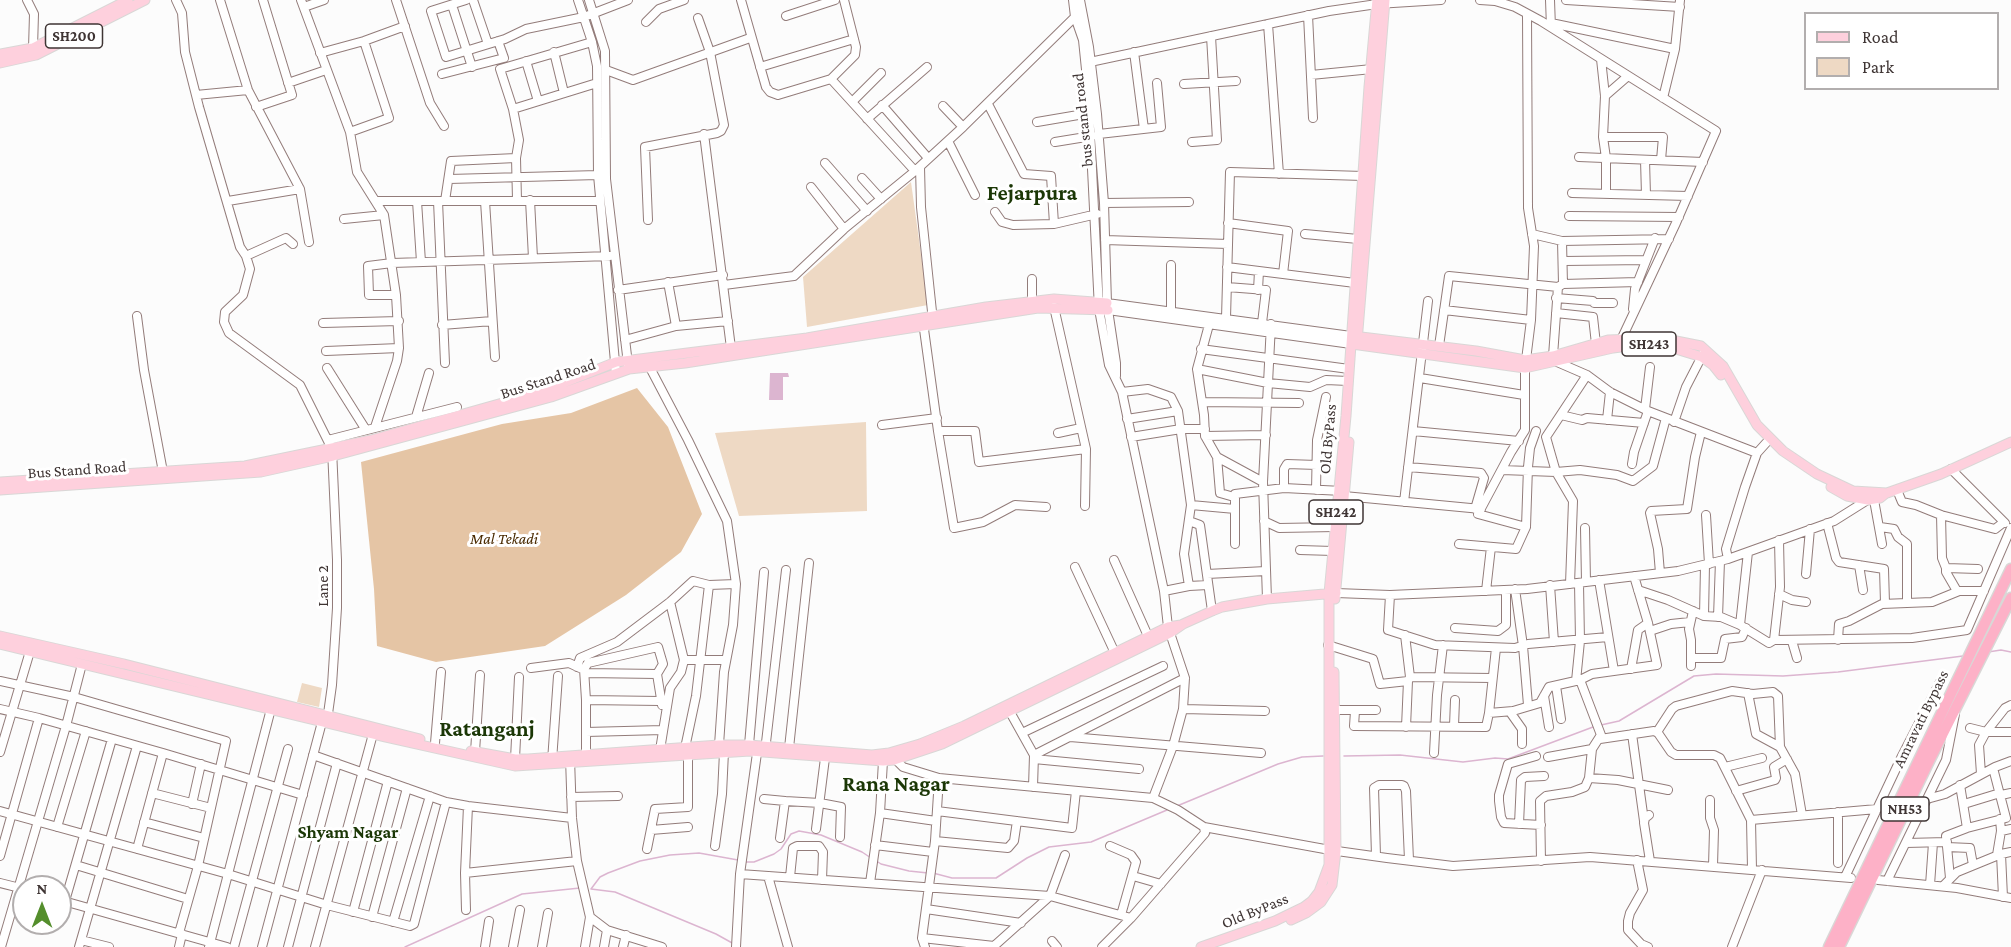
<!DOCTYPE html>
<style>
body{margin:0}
#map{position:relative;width:2011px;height:947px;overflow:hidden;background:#fcfcfc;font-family:"Crimson Pro",serif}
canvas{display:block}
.legend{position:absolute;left:1804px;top:12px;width:195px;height:78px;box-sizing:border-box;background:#fff;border:2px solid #b2aeae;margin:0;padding:8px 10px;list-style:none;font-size:18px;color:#3f3534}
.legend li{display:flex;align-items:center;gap:12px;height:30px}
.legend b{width:30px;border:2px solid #b2aeae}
.north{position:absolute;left:12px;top:875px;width:60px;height:60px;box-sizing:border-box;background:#fff;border:2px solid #b2aeae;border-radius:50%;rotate:0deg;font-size:16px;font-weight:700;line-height:24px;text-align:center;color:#3f3534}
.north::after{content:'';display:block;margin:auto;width:21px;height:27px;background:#548e2c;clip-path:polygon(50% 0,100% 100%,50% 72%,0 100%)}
</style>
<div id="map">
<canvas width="2011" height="947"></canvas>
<ul class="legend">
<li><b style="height:8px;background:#fed0dd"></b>Road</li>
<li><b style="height:16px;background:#eed9c4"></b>Park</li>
</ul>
<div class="north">N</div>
</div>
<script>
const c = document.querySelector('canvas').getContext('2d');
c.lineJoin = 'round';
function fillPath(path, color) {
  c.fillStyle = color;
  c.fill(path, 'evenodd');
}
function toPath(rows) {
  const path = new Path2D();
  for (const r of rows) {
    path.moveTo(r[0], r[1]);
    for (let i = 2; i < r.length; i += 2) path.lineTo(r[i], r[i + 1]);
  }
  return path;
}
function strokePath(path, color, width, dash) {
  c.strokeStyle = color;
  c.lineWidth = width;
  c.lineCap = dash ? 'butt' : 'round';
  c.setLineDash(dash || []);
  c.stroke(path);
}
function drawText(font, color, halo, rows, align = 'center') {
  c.font = font + ' "Crimson Pro",serif';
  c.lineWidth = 6;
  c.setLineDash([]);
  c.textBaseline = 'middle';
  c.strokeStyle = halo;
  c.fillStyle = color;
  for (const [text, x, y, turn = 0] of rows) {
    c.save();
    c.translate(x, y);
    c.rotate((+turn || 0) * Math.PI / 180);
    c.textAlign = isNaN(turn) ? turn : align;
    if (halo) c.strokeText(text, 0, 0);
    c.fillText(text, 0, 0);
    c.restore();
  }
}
fillPath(toPath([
 [911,182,928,305,807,327,803,277],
 [866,422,867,511,739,516,715,433],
 [302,683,322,688,319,707,297,702]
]), '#eed9c4');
fillPath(toPath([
 [637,388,668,427,702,514,681,552,626,595,545,646,436,662,377,646,374,589,361,462,502,424,571,413]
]), '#e5c5a5');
fillPath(toPath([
 [770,373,788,373,789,377,783,377,783,400,769,400]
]), '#dcb5d0');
strokePath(toPath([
 [1988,652,2001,650,2011,652],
 [1601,725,1619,721,1694,676,1716,674,1783,676,1838,672,1963,656],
 [1344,756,1400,755,1463,762,1495,758,1508,759,1593,727],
 [1177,806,1278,764,1302,757,1323,756],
 [875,860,881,864,909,871,928,873],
 [746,862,754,862,774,854,781,849,791,834,799,831,821,835,862,852,871,858],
 [933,873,952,878,996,878,1027,858,1049,847,1091,842,1167,810],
 [591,889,600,877,608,873,640,861,670,855,699,853,738,860],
 [591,889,615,892,716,934,734,944],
 [405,947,522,894,580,888]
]), '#dcb5d0', 1.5);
const minor = toPath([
 [27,0,34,14,33,48],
 [176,0,182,13,185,52,199,107,240,247,246,256,250,269,243,295,225,312,224,322,229,333,300,385,332,449,337,560,337,608,332,685,327,721],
 [220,0,248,90,300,189,309,242],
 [301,0,350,132,357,172,384,215,396,295,399,348,397,361,375,427],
 [396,0,430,103,444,126],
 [466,0,431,11,446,57,505,39,526,29,584,17,628,0],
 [473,0,488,44],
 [578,0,592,42,597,66,598,175,616,373],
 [589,0,605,51,606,179,628,364],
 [741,0,766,87,770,92,778,95,831,79,855,55,856,47,844,0],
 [1073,0,1075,17,1083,40,1088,89,1099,309,1109,365,1122,392,1164,591,1168,627,1185,678,1183,709,1173,746,1153,798],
 [1080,0,1089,47,1097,114,1104,203,1107,303,1116,363,1116,376],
 [1480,0,1495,1,1515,7,1541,21,1716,131,1676,223,1621,340],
 [1550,0,1551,27],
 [1566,0,1680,7],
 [452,5,472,67],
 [304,7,324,0],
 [1308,15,1313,118],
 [786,16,835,0],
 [646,22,659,9,684,0],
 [1551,23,1675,49],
 [1268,24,1279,174],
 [554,52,564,93],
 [1134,52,1144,129],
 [320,53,364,41,405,26],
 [1601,59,1605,96,1603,137,1606,158,1606,193],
 [526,61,538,101],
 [1090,62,1329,11,1377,4,1441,0],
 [760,67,854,39],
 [606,70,633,80,750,38],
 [442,74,504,58,498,41],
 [1311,75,1372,69],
 [831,79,915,171],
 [288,83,326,70],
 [1184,84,1236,81],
 [196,95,248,90],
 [1605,96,1628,76],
 [1663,98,1675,49,1680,0],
 [852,102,881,73],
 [988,104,1024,174,1051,176,1054,224],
 [882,105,928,158],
 [943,106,963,127],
 [256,107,292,95,263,0],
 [513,109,597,83],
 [867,119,927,67],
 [1037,122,1090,113],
 [350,132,389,118,364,41],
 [704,134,731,348],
 [1099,134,1161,127,1157,83],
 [1603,137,1663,137,1661,160],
 [948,141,975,195],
 [1055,142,1092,136],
 [1192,142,1217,140,1211,36],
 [1579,157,1703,162],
 [1645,160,1646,195],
 [825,163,867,211],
 [920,167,921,207,933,321],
 [862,178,881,199],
 [449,179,598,175],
 [811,187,844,229],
 [1572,193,1688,196],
 [517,200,516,158,519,140,513,109,500,69,592,42],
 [530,200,533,258],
 [228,201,300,189],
 [376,201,600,201],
 [417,201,421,262],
 [438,201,445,363],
 [445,201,451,161,516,158],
 [485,201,495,357],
 [1104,203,1189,202],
 [995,212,1002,222,1013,225,1054,224,1097,214],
 [1569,216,1679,217],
 [344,219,384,215],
 [648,220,645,147,717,133,721,131,724,125,710,52,698,18],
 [1228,223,1288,231,1283,274],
 [1305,234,1358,239],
 [1532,234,1562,241,1669,239],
 [1105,240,1228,244],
 [1562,241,1563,284],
 [246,256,286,238,293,244],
 [1564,261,1646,260],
 [1171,265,1171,312],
 [1227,267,1355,283],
 [1032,279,1032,302],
 [668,282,676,326],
 [724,285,794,276,844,229,915,171,963,127,1081,11],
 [1227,287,1266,290,1262,323],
 [1558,287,1553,356,1557,362,1587,375,1610,392,1648,411,1757,453,1745,487,1726,549,1728,559],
 [618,290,723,275],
 [1258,290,1259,271],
 [396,295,369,295,368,266,392,263,610,256],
 [1556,298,1593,301,1594,303,1613,303],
 [1107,303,1351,336],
 [1054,307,1086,449,1085,506],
 [1633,309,1635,289,1655,238],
 [1108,310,1351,344],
 [1444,310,1531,320],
 [1556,313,1593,317,1596,344],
 [137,316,144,370,163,472],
 [1226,318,1230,172,1363,176],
 [1210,321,1197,369,1204,415,1205,436,1217,457,1263,482],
 [923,322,938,431,975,431,979,462,1086,449],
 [323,323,399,321],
 [442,325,492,321],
 [625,340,676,326,728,321],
 [1439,346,1449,276,1558,287,1563,284,1638,282],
 [1201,349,1349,369],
 [326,351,399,348],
 [647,362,688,440,727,521,736,584,733,625,724,672,719,745],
 [327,368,366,430],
 [1197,369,1268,383,1310,387,1326,380,1348,381],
 [1420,378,1524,395],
 [1122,392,1148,389,1171,397,1178,411,1191,505,1184,554,1189,586],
 [1202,402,1299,403],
 [1645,409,1650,367],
 [1561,415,1582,420,1587,418,1644,423],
 [416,417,429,373],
 [1127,419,1178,411],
 [1607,420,1610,392],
 [1674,422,1686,387,1703,354],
 [882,425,937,418],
 [938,431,954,528,983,522,1015,505,1046,507],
 [1413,431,1519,441],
 [1058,433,1081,428],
 [1205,436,1266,435],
 [1131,437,1181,429,1205,429],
 [328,440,457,407],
 [1757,453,1766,443],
 [1217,457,1220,493,1234,497],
 [1632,464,1634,452,1648,411],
 [1408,467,1481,473,1484,478,1475,509],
 [1951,469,2005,523],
 [1502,470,1556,472,1580,470,1617,475,1633,481,1653,466,1666,418],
 [1284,488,1284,469,1287,464,1317,465],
 [1316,490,1317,440,1326,397],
 [1897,490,1902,502,1916,505,1941,515,1995,529,2004,522],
 [1344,496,1481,509],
 [1874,500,1882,544],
 [1404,502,1428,301],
 [1191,505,1235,509],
 [1706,515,1709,564],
 [1941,515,1942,558,1946,568,1946,572,1957,591],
 [1189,521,1200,525,1212,611],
 [1264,521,1279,528,1335,527],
 [1827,523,1836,558,1839,562,1884,569,1885,603],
 [1526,527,1478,514,1511,452,1525,430,1525,368,1531,320,1534,246,1528,208,1527,14],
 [1880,527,1894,529,1898,537,1907,544,1907,602],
 [1585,528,1586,582],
 [1235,544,1235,494,1284,488,1342,491],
 [1459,544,1516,549,1526,527,1528,467,1530,448,1536,431],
 [1300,550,1333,551],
 [1114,560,1148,636],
 [1859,565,1863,590],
 [1075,567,1115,653],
 [1946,568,1978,569],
 [1660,573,1658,549,1650,513,1651,511,1687,509,1695,457,1701,432],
 [1207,574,1266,571],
 [1806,574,1810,529],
 [1599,580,1614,671],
 [1570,584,1573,501,1556,472,1546,437,1587,375],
 [709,585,736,584],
 [1550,585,1554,642],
 [1515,589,1523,646,1528,705],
 [1638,590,1668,600,1704,616,1721,617,1740,625,1769,643,1774,640,1780,587,1779,540],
 [1164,591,1189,586,1208,585],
 [1486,591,1491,547],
 [1336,593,1390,595,1527,589,1678,571,1728,559,1834,521,1869,499],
 [1779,594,1792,600,1806,602],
 [1390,595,1388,630,1435,645,1515,648,1528,644,1608,637],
 [1267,599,1263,482,1271,324],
 [1704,616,1705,565],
 [1718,617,1720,561],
 [1740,625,1748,552],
 [1455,628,1498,631,1506,625,1506,590],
 [1650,631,1671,624,1690,622],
 [1405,635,1410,677],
 [1774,640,1912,638,1967,630,2011,528],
 [1838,640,1839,624,1849,621,1882,604,1932,602,1959,591,1984,591],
 [1792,641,1797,658],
 [1328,645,1373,659,1380,684,1408,681,1410,677,1492,678],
 [1691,658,1721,658,1725,639,1742,637,1746,628],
 [684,660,726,660],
 [1691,666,1691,640,1689,629,1693,611],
 [577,667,580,658,617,642,670,602,693,581,709,585,696,696,685,748],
 [531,668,569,663,580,668],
 [1631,669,1638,630,1648,623],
 [586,673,657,674,662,705],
 [0,681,74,697,226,741,198,866,179,933],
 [1576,681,1580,641,1579,583],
 [1556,686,1561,719],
 [1748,693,1756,734,1780,747,1795,774,1802,815],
 [1544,696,1549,727],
 [586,700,584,669,588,663,658,647,663,664,657,674],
 [0,709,39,718,163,753,303,795],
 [1183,709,1265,711],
 [1335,710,1376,710],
 [1355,711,1354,726,1486,727,1489,713,1513,711,1540,703,1549,687,1580,680,1592,674,1657,665,1648,623,1634,576],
 [1010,712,1034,755],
 [1510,712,1522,729,1522,744],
 [1489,713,1496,648],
 [1454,726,1455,700],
 [1406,727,1408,681],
 [1970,728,1986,732,2011,732],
 [586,732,663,730],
 [1657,732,1672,709,1676,706,1732,691,1753,694,1773,692,1778,696,1780,747],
 [1022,733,1163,666],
 [1632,734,1644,821],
 [1070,737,1261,753],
 [1600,739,1654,731,1658,733,1671,752,1676,755,1714,755,1720,758,1751,820,1752,869],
 [435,743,441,672],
 [749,745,764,572],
 [789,748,809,563],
 [660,750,670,688,681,672,684,660,670,602],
 [765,751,786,570],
 [0,752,31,648],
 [475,752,480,675],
 [1434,753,1437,695,1443,645],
 [313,755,446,802,468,806,572,818],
 [1536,756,1508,764,1499,795,1499,801,1501,817,1504,823,1541,825],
 [893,757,903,767,939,778,1153,798,1178,810,1204,827,1330,850,1387,858,1453,866,1590,857,1851,878],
 [1548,757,1592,749],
 [570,758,572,818,577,861,590,917,585,947],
 [515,759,519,677],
 [1034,759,1139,769],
 [586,760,586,700,660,701],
 [552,761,558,676],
 [1725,767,1762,758],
 [1981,774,1979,745,1986,732,2005,708,2011,705],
 [1589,778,1618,780,1668,790],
 [1960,785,1967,828,2006,818,1993,768],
 [1033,787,1034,755,1185,678],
 [1736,791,1775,780,1776,778,1774,767,1787,759],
 [152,793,211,808],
 [2001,795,2011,793],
 [571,797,618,796],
 [764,799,785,801],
 [1927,799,1945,794,1995,767,2011,761],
 [1710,800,1710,818,1714,830,1713,866],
 [192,804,201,764],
 [1964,804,2000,793],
 [0,811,228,874,327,905,410,926,414,924,446,802],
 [937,811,1072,828,1076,791],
 [880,813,936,821],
 [1649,815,1645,818,1644,823,1650,861],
 [2000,819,2001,831,2011,829],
 [1751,820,1877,809],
 [144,822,204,838],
 [1519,824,1521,780,1525,777,1544,776],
 [57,827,86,731],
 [816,829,825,758],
 [651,830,688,827],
 [780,838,785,801,820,803,841,807,840,837],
 [935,841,1008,848,1014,841,1017,821],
 [1906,843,1947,842],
 [875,845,933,852],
 [715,846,722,794,724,752],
 [1110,846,1131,855,1136,862,1121,915],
 [1947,847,1970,848,1973,865],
 [137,849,163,753],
 [647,849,655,809,688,807,688,754],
 [2001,854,2003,897],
 [1997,855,2001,831],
 [0,856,39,718],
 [1376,856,1374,788,1379,785,1402,785,1404,786,1406,791,1409,860],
 [1637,860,1643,890,1630,913,1628,921,1628,930,1641,944,1648,947],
 [1541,861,1540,801,1546,796,1572,792,1585,787,1589,778,1592,749,1601,735,1580,680],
 [1838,863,1838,812],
 [76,865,188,899],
 [465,873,577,861],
 [740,874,1050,896,1131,918],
 [768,876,788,947],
 [1133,876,1161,884],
 [790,877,793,848,797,846,819,846,823,852,822,880],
 [1845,877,1902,756,1941,680],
 [1950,878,1946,836,1967,828],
 [1878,880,1957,888,2011,898],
 [1887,881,1946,760,1955,714],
 [0,883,24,889],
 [870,883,880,813,883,761],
 [1930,885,1933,843],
 [1943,886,1957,872,2001,854,2011,852],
 [60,900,227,947],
 [65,901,112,739],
 [926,909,1021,923],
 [466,910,465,873,468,806],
 [353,912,388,781],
 [372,917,407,788],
 [590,917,607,930,662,947],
 [393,922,430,796],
 [922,938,994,946],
 [81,940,109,947],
 [1052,941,1057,947],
 [1,947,66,726,82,664],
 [79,947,137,746],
 [179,947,182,934],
 [209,947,272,705],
 [234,947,288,749],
 [262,947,322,722],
 [288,947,337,763],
 [315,947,373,734],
 [485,947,489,921],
 [513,947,520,910],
 [542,947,548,913],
 [604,947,607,930],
 [623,947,626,935],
 [736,947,740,874,758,746],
 [925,947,922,938,935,841,939,778],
 [993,947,1050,896,1065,855],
 [1102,947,1131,918,1205,833,1204,827],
 [1732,947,1762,870]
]);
const major = toPath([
 [0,54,33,48,128,0],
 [0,63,36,55,145,0],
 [1353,336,1476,351,1525,360,1553,356,1608,340,1661,338,1701,346,1723,366,1757,425,1783,451,1817,474,1853,491,1887,493,1941,474,2011,442],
 [1357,342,1385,0],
 [1352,344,1525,368,1613,348,1636,345,1663,345,1702,357,1713,365,1721,375],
 [0,482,245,466,371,440,538,393,616,362,807,338,986,307,1054,299,1107,303],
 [1831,487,1847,496,1868,500,1880,498,1885,494],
 [0,490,261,472,333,456,551,397,629,369,685,363,1038,308,1108,310],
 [1335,599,1349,442],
 [0,636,124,664,420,739],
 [0,644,385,737,515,766,750,751,883,761,894,760,942,744,1170,633,1183,624,1212,611,1222,607,1267,599,1336,593],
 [471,751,515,759,528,759,719,745,749,745,872,755,889,753,920,744,964,726,1168,627,1181,625],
 [1291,920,1306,913,1321,902,1332,885,1336,851,1334,672],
 [1201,947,1275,921,1304,907,1312,901,1319,892,1329,865,1329,593,1346,416,1369,87,1377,0]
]);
const highway = toPath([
 [1829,947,2011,569],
 [1839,947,1929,761,2011,598]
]);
strokePath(minor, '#937c7a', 10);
strokePath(major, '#d9d7d6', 11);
strokePath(highway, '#d9d7d6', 13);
strokePath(minor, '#fff', 8);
strokePath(major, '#fed0dd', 9);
strokePath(highway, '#fdb1c7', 10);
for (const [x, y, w] of [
 [74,36,57],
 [1649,344,54],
 [1336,512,54],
 [1905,809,48]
]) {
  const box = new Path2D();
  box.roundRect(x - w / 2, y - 12, w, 24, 4.5);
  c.fillStyle = '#fff';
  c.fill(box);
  strokePath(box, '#3f3534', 1.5);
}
drawText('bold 15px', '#3f3534', null, [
 ["SH200",74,36],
 ["SH243",1649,344],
 ["SH242",1336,512],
 ["NH53",1905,809]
]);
drawText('16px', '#3f3534', '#fff', [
 ["bus stand road",1083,120,-96],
 ["Bus Stand Road",548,379,-18],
 ["Old ByPass",1328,439,-85],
 ["Bus Stand Road",77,470,-4],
 ["Lane 2",323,586,-90],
 ["Amravati Bypass",1921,719,-64],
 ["Old ByPass",1255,911,-22]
]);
drawText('italic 16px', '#492a00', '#fff', [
 ["Mal Tekadi",504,539]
]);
drawText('bold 18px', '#1b3706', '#fff', [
 ["Shyam Nagar",348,832]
]);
drawText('bold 22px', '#1b3706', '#fff', [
 ["Fejarpura",1032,193],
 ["Ratanganj",487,729],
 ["Rana Nagar",896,784]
]);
</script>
